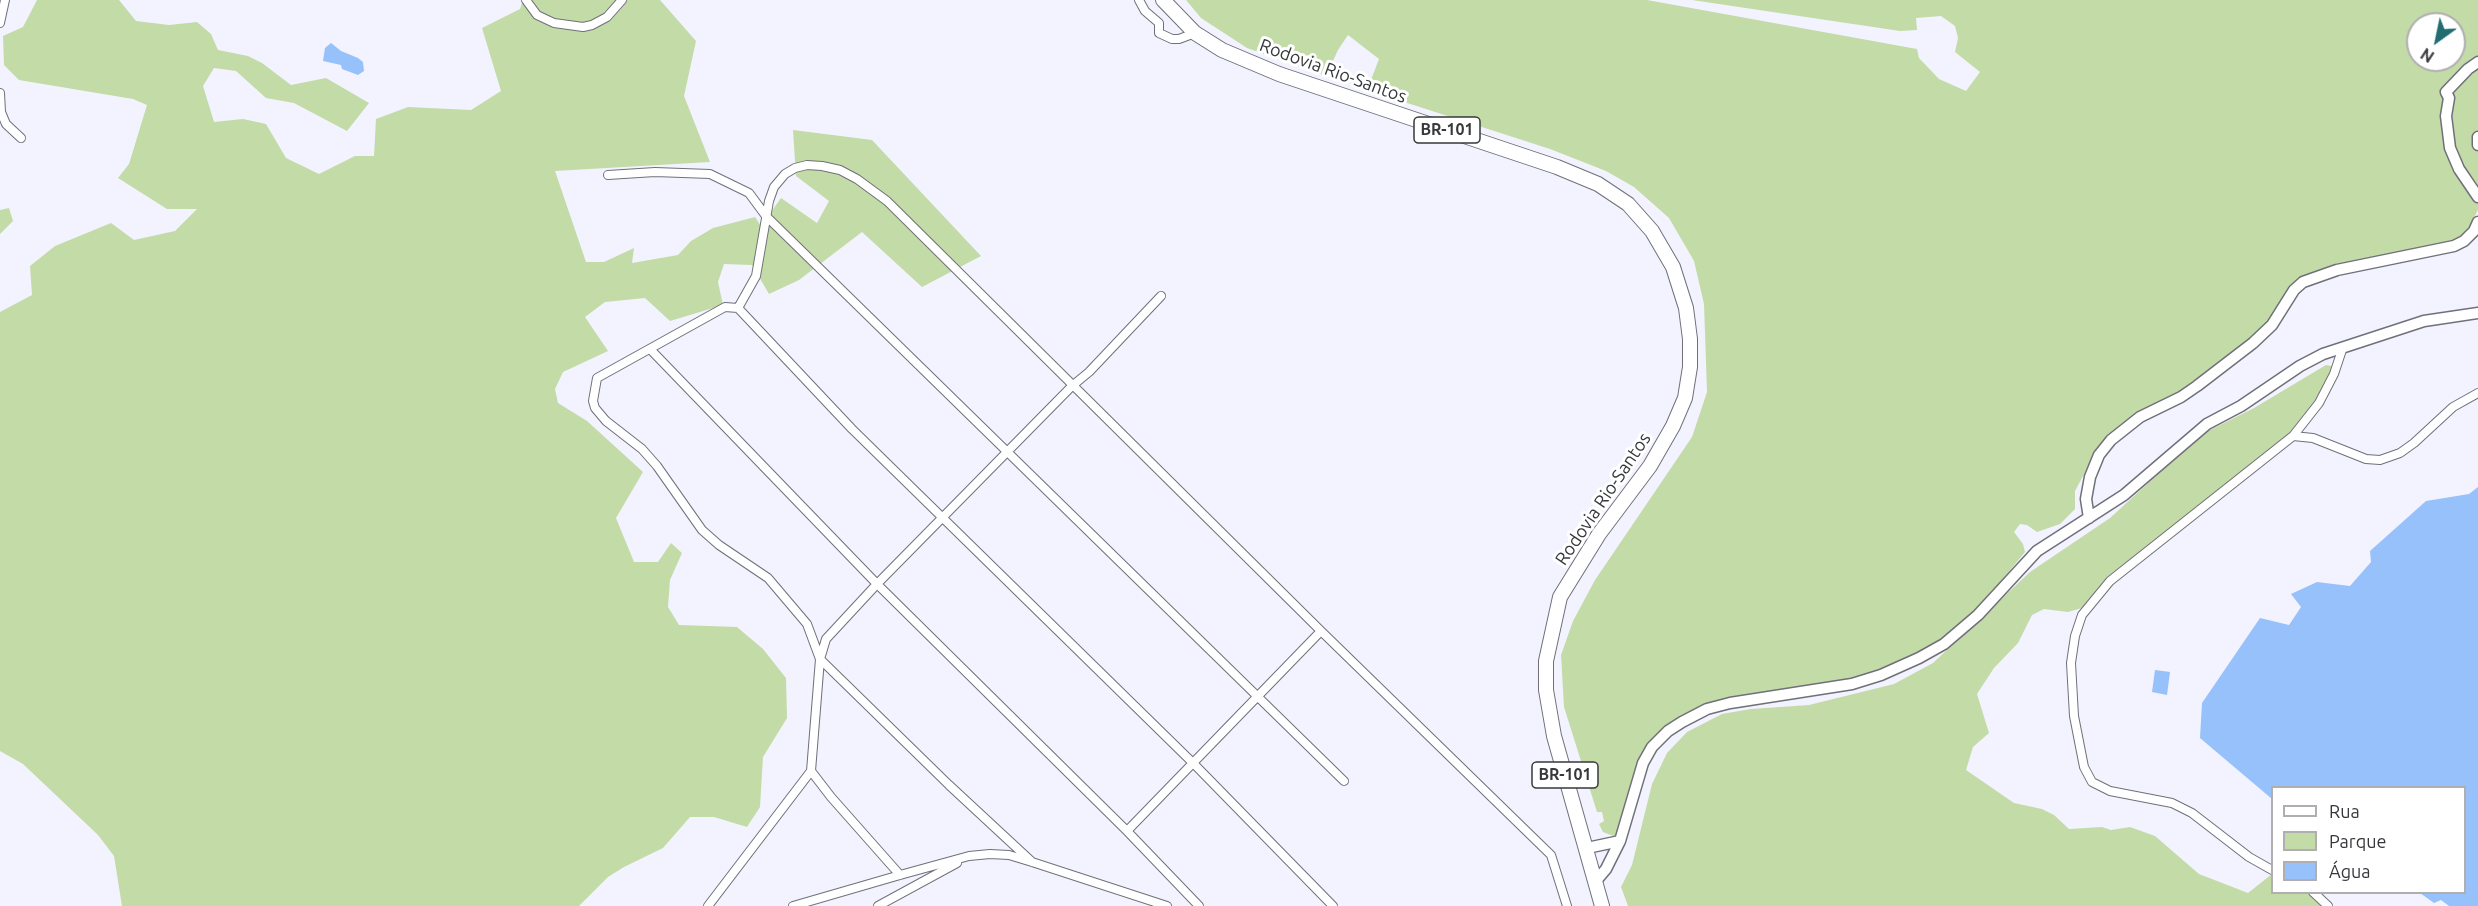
<!DOCTYPE html>
<meta charset="utf-8">
<style>
body{margin:0}
#map{position:relative;width:2478px;height:906px;overflow:hidden;background:#f2f3ff;font-family:Ubuntu,sans-serif}
canvas{display:block}
.legend{position:absolute;left:2271px;top:786px;width:195px;height:108px;box-sizing:border-box;background:#fff;border:2px solid #afafb1;margin:0;padding:8px 10px;list-style:none;font-size:18px;color:#37383c}
.legend li{display:flex;align-items:center;gap:12px;height:30px}
.legend b{width:30px;border:2px solid #afafb1}
.north{position:absolute;left:2406px;top:12px;width:60px;height:60px;box-sizing:border-box;background:#fff;border:2px solid #afafb1;border-radius:50%;rotate:213deg;font-size:16px;font-weight:700;line-height:24px;text-align:center;color:#37383c}
.north::after{content:'';display:block;margin:auto;width:21px;height:27px;background:#216d6f;clip-path:polygon(50% 0,100% 100%,50% 72%,0 100%)}
</style>
<div id="map">
<canvas width="2478" height="906"></canvas>
<ul class="legend">
<li><b style="height:8px;background:#fff"></b>Rua</li>
<li><b style="height:16px;background:#c3dba7"></b>Parque</li>
<li><b style="height:16px;background:#97c1fb"></b>Água</li>
</ul>
<div class="north">N</div>
</div>
<script>
const c = document.querySelector('canvas').getContext('2d');
c.lineJoin = 'round';
function fillPath(path, color) {
  c.fillStyle = color;
  c.fill(path, 'evenodd');
}
function toPath(rows) {
  const path = new Path2D();
  for (const r of rows) {
    path.moveTo(r[0], r[1]);
    for (let i = 2; i < r.length; i += 2) path.lineTo(r[i], r[i + 1]);
  }
  return path;
}
function strokePath(path, color, width, dash) {
  c.strokeStyle = color;
  c.lineWidth = width;
  c.lineCap = dash ? 'butt' : 'round';
  c.setLineDash(dash || []);
  c.stroke(path);
}
function drawText(font, color, halo, rows, align = 'center') {
  c.font = font + ' Ubuntu,sans-serif';
  c.lineWidth = 6;
  c.setLineDash([]);
  c.textBaseline = 'middle';
  c.strokeStyle = halo;
  c.fillStyle = color;
  for (const [text, x, y, turn = 0] of rows) {
    c.save();
    c.translate(x, y);
    c.rotate((+turn || 0) * Math.PI / 180);
    c.textAlign = isNaN(turn) ? turn : align;
    if (halo) c.strokeText(text, 0, 0);
    c.fillText(text, 0, 0);
    c.restore();
  }
}
fillPath(toPath([
 [37,0,119,0,136,21,169,25,197,22,211,34,218,50,248,56,262,63,291,85,326,78,369,103,347,131,294,103,266,98,236,71,214,68,203,86,214,122,243,119,266,124,286,158,319,174,355,156,374,156,376,119,408,107,471,110,501,91,482,28,520,9,523,0,660,0,696,41,684,96,710,162,555,171,586,262,604,262,634,248,632,263,678,255,691,241,713,228,755,217,761,226,781,198,817,223,829,201,796,176,793,130,872,140,981,256,922,287,862,232,799,280,769,294,752,265,724,264,718,282,723,305,670,321,645,298,605,302,585,317,608,351,563,372,555,389,558,403,587,421,643,472,616,518,634,562,658,562,671,543,682,553,670,580,668,607,679,625,737,627,763,649,786,678,787,718,763,757,760,807,747,827,714,817,690,817,663,848,624,867,608,877,579,906,122,906,114,856,98,835,23,764,0,751,0,312,32,295,30,266,55,246,111,223,134,240,175,231,197,209,167,209,118,178,129,164,147,105,133,99,19,80,4,65,3,36,23,27],
 [1186,0,1647,0,1917,49,1919,58,1939,79,1966,91,1980,72,1955,52,1958,38,1955,26,1941,16,1916,18,1917,30,1900,31,1692,0,2478,0,2478,210,2467,231,2457,240,2310,276,2268,327,2180,395,2142,411,2121,424,2101,445,2091,461,2075,491,2075,509,2060,524,2037,532,2027,525,2020,524,2014,532,2023,544,2025,552,1975,613,1926,650,1871,677,1747,697,1696,708,1652,738,1616,837,1603,832,1599,824,1604,821,1602,812,1597,812,1564,707,1561,655,1573,621,1595,580,1692,437,1707,392,1704,304,1694,261,1669,218,1634,187,1606,171,1550,149,1367,90,1379,59,1348,35,1338,50,1326,76,1247,48,1201,18],
 [2418,24,2454,24,2454,60,2418,60],
 [9,208,13,221,0,234,0,210],
 [2326,365,2332,366,2328,382,2315,408,2265,457,2108,576,2082,608,2068,612,2044,609,2032,615,2018,643,1994,668,1977,694,1989,733,1973,747,1966,770,2014,803,2042,809,2054,815,2069,829,2102,827,2111,830,2130,827,2155,836,2199,874,2248,893,2272,874,2272,892,2309,893,2323,906,1628,906,1621,887,1632,865,1652,784,1667,753,1687,732,1722,714,1751,709,1809,705,1894,684,1933,663,2030,572,2110,518,2202,434,2254,408]
]), '#c3dba7');
fillPath(toPath([
 [331,43,341,51,358,58,363,62,364,71,358,75,342,69,341,65,323,61,325,48],
 [2478,487,2478,906,2449,906,2441,900,2434,903,2420,893,2464,892,2464,788,2272,788,2272,799,2200,738,2202,703,2260,618,2289,625,2301,607,2291,594,2317,582,2350,586,2371,562,2370,551,2426,501,2469,494],
 [2155,670,2170,672,2167,695,2152,692]
]), '#97c1fb');
const minor = toPath([
 [526,0,537,15,554,23,583,27,592,25,607,17,622,0],
 [1139,0,1145,11,1159,23,1159,33,1172,39,1179,39,1195,33],
 [0,23,5,0],
 [0,93,1,112,6,124,21,138],
 [608,175,655,172,710,174,749,193,766,216,1344,781],
 [738,308,756,276,769,201,774,187,785,174,795,168,807,165,822,166,840,170,857,179,887,201,1321,631,1551,855,1567,906],
 [650,349,877,584,1072,386,1089,372,1161,296],
 [2293,436,2313,438,2366,459,2380,460,2400,453,2414,443,2453,407,2478,393],
 [811,771,820,659,807,624,768,578,719,545,702,530,657,466,642,449,606,421,595,408,593,401,597,378,725,307,738,308,852,429,1194,764,1333,906],
 [1127,831,1321,631],
 [1032,862,949,785,820,659,826,639,877,584,1127,831,1199,906],
 [2272,870,2249,857,2192,813,2172,803,2110,791,2092,782,2084,767,2074,716,2071,663,2075,636,2082,615,2110,581,2293,436,2319,403,2334,374,2342,350],
 [2313,892,2328,906],
 [708,906,811,771,831,797,900,875],
 [793,906,900,875,969,856,990,854,1009,855,1032,862,1167,906],
 [878,906,957,863]
]);
const tertiary = toPath([
 [2478,62,2468,69,2446,92,2449,98,2446,116,2450,148,2459,169,2478,197],
 [2478,137,2478,145],
 [2089,518,2086,499,2090,477,2099,455,2111,440,2140,417,2181,397,2197,386,2253,343,2272,325,2294,290,2303,282,2337,270,2454,246,2464,241,2474,231,2478,222],
 [1587,848,1620,841],
 [1595,882,1606,869,1620,841,1643,763,1652,747,1668,731,1682,722,1707,709,1730,703,1852,684,1881,675,1919,658,1944,644,1978,615,2037,551,2124,495,2207,424,2241,406,2300,366,2323,354,2424,321,2478,313]
]);
const trunk = toPath([
 [1163,0,1195,33,1222,50,1279,74,1557,167,1598,184,1628,204,1652,231,1673,267,1686,308,1690,339,1690,367,1685,398,1673,426,1650,466,1599,534,1560,597,1546,661,1546,690,1554,736,1602,906]
]);
strokePath(minor, '#6f707a', 10);
strokePath(tertiary, '#6f707a', 13);
strokePath(trunk, '#6f707a', 16);
strokePath(minor, '#fff', 8);
strokePath(tertiary, '#fff', 10);
strokePath(trunk, '#fff', 14);
for (const [x, y, w] of [
 [1447,130,66],
 [1565,775,66]
]) {
  const box = new Path2D();
  box.roundRect(x - w / 2, y - 13, w, 26, 4.5);
  c.fillStyle = '#fff';
  c.fill(box);
  strokePath(box, '#37383c', 1.5);
}
drawText('bold 16px', '#37383c', null, [
 ["BR-101",1447,130],
 ["BR-101",1565,775]
]);
drawText('18px', '#37383c', '#fff', [
 ["Rodovia Rio-Santos",1333,71,20],
 ["Rodovia Rio-Santos",1603,499,-56]
]);
</script>
